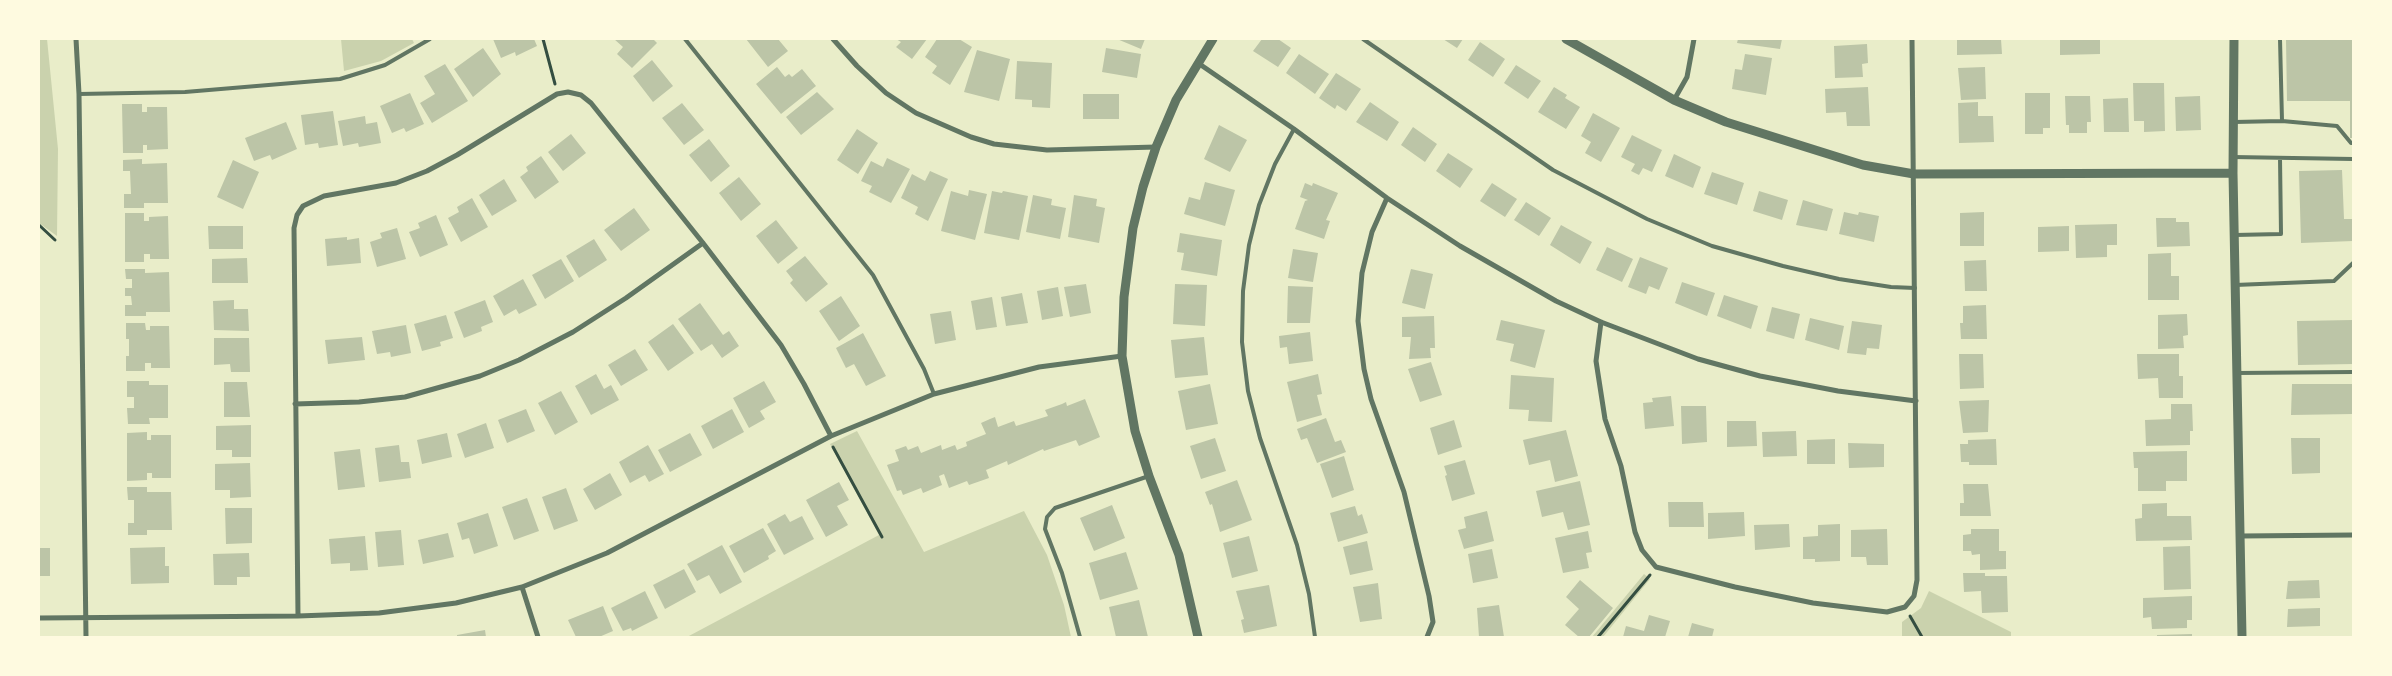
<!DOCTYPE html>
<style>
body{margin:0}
#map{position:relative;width:2392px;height:676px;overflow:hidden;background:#e9edc9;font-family:Lato,sans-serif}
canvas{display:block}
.frame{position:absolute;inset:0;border:40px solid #fefae0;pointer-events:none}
</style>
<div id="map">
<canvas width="2392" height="676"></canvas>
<div class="frame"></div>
</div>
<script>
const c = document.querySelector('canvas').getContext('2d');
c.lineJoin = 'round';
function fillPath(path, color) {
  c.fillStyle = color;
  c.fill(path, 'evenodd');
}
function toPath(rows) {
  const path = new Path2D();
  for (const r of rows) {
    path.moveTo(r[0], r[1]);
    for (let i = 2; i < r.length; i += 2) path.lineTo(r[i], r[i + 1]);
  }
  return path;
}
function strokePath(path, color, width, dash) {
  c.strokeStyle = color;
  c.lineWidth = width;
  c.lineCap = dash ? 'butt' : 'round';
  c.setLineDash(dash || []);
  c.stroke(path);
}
fillPath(toPath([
 [39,39,47,39,58,149,57,236,39,223],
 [341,39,412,39,414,43,381,61,344,71],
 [857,431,924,552,1024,511,1047,555,1064,605,1071,637,687,637,879,535,830,444],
 [1644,574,1650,579,1603,637,1592,637],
 [1929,591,2011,632,2011,637,1902,637,1902,622,1921,608]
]), '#cad2ad');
fillPath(toPath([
 [493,39,534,39,537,46,516,56,515,52,501,58],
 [614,39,653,39,657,43,632,68,617,54,623,47],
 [746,39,778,39,788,51,768,67],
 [896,39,927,39,912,59,896,47,901,42],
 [937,39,959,39,972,47,950,85,932,73,937,66,925,57],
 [1117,39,1145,39,1141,49],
 [1262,39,1278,39,1291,48,1278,67,1253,51],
 [1443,39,1463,39,1457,48],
 [1738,39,1782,39,1780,49,1737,43],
 [1957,39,2001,39,2002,54,1957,55],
 [2060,39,2100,39,2100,54,2060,55],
 [2353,39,2353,138,2350,138,2350,101,2287,101,2286,40],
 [1480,42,1505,59,1493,77,1468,60],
 [1867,44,1868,63,1862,64,1863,77,1835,78,1834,46],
 [483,48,501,74,473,97,454,69],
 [1106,48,1141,54,1137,78,1102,72],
 [977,50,1010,59,999,101,964,92],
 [1299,54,1329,74,1315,94,1286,73],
 [1745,54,1772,58,1766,95,1732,89,1735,69,1742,70],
 [652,60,673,86,653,102,633,76],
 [1017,61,1052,63,1050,108,1032,107,1032,100,1015,99],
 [445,64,468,101,432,123,420,103,435,94,424,76],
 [1516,65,1541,81,1528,99,1504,83],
 [777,67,785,77,789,74,792,77,802,69,816,86,781,114,756,84],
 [1985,67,1986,99,1961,100,1958,68],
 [1336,73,1361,89,1346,111,1337,105,1335,109,1319,98],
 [2133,83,2164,83,2165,131,2144,132,2144,121,2134,121],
 [1554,87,1567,95,1565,98,1580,107,1566,129,1538,112],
 [1868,87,1870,126,1847,126,1846,112,1826,113,1825,89],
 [817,92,834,109,801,135,786,117],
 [410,93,424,124,406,132,404,128,392,133,380,106],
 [2025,93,2050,93,2050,128,2043,128,2043,134,2025,134],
 [1083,94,1119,94,1119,119,1083,119],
 [2065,96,2090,96,2091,122,2087,122,2087,133,2069,133,2069,125,2066,125],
 [2200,96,2201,130,2176,131,2175,97],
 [2128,98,2129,132,2104,132,2103,99],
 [1370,102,1399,122,1387,141,1356,122],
 [1978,102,1978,116,1993,116,1994,142,1959,143,1958,103],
 [682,103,704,130,684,145,662,118],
 [122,104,142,104,142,112,147,112,147,107,167,107,168,149,147,150,147,145,143,145,143,153,123,153],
 [333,111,338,145,319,148,318,143,305,145,301,115],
 [1593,113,1620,128,1601,162,1585,153,1591,142,1581,136],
 [365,116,366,124,377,122,381,143,359,147,358,143,343,146,338,121],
 [286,122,297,149,272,160,270,155,254,161,245,138],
 [1219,125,1247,140,1230,172,1204,159],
 [1413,127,1437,144,1425,162,1401,145],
 [857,129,878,143,858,174,837,160],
 [571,134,586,153,563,171,548,152],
 [1632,135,1662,150,1652,172,1643,168,1639,175,1631,171,1635,164,1621,157],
 [709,139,730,166,711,182,689,155],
 [1448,153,1473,169,1460,188,1436,171],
 [1674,154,1701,167,1693,188,1665,176],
 [541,156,559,182,535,199,520,177,528,171,526,167],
 [887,158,910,169,891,203,869,192,872,186,861,181,871,161,883,167],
 [142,159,142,164,167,163,168,203,144,203,144,208,124,208,124,194,131,194,130,171,123,171,123,160],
 [233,160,259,172,243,209,217,197],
 [2342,170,2344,219,2353,219,2353,241,2301,243,2299,171],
 [930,171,948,179,928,221,915,214,918,207,901,198,912,174,925,181],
 [1712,172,1744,183,1737,205,1704,194],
 [739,177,761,204,741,221,719,193],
 [504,179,517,201,492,216,479,195],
 [1205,182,1235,190,1225,226,1184,214,1189,197,1200,200],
 [1305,183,1312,186,1313,183,1338,193,1326,220,1330,221,1324,239,1295,229,1305,201,1308,200,1300,197],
 [1492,183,1517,199,1505,217,1480,201],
 [969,190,987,194,975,240,941,231,951,191,968,196],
 [992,191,1002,193,1003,191,1028,196,1019,240,984,233],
 [1759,191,1788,200,1782,220,1753,211],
 [1033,195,1052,199,1051,205,1066,208,1060,239,1026,232],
 [1074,195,1097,199,1096,206,1105,208,1099,243,1068,237],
 [472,198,488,227,461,242,448,218,459,212,457,207],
 [1803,200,1833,209,1827,231,1796,225],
 [1526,202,1551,218,1539,236,1514,220],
 [634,208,650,230,621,251,604,230],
 [1844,212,1858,215,1859,212,1879,216,1874,242,1839,234],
 [1984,212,1984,246,1960,246,1960,213],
 [125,213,144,213,144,221,149,221,149,217,168,216,169,259,150,259,150,254,144,254,144,262,125,262],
 [436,215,448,245,420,257,409,232,420,228,418,223],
 [2156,218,2176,218,2176,222,2189,222,2190,246,2157,247],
 [776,220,798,248,778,264,756,236],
 [2117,224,2117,245,2107,245,2107,257,2076,258,2075,225],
 [1561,225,1592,242,1580,264,1550,245],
 [208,226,243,226,243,249,209,249],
 [2069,226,2069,251,2038,252,2038,227],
 [397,228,406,259,377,267,370,242,382,238,380,233],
 [1180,233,1222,240,1217,276,1181,270,1184,253,1177,252],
 [347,237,347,240,359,238,361,263,327,266,325,239],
 [594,239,607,260,579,278,566,256],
 [1607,247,1633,259,1622,282,1596,270],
 [1293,249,1318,253,1313,282,1288,278],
 [2171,253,2171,276,2179,276,2179,300,2148,300,2148,254],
 [805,256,828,284,806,302,790,283,793,280,786,271],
 [1640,257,1668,268,1659,290,1649,286,1646,294,1628,287],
 [247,258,248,283,212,283,212,259],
 [561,259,574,281,545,299,532,275],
 [1986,260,1987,291,1965,291,1964,261],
 [125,269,145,269,145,273,169,272,170,312,146,312,146,316,125,316,125,305,132,305,131,296,125,296,125,288,132,288,132,279,126,279],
 [1411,269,1433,274,1425,309,1402,303],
 [523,279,537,305,519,314,516,309,504,316,493,296],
 [1682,282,1715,293,1707,316,1675,303],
 [1086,284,1091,313,1070,317,1064,287],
 [1175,284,1207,285,1205,326,1173,324],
 [1288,286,1313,287,1310,323,1287,323],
 [1058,287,1063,316,1042,320,1037,291],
 [1022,293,1028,323,1006,326,1001,297],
 [1724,295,1758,306,1751,329,1717,316],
 [841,296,860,326,839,341,819,311],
 [992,297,997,327,976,330,971,301],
 [234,300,234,309,248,309,249,331,214,330,213,301],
 [485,300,493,322,481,327,482,331,464,338,454,312],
 [700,303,723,335,729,331,739,346,722,358,712,344,701,351,678,319],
 [1986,305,1987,339,1961,339,1960,323,1963,323,1963,306],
 [1772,307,1800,314,1794,339,1766,331],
 [951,311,956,340,935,344,930,314],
 [2187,314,2188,335,2183,336,2184,348,2158,349,2158,315],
 [446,315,453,338,440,342,441,346,422,351,414,324],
 [1434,316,1435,348,1430,348,1431,358,1409,359,1411,337,1402,337,1402,317],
 [1810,318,1844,326,1839,350,1805,340],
 [1501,320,1545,330,1535,368,1510,361,1514,344,1496,340],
 [2353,320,2353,364,2298,365,2297,321],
 [1852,321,1882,325,1879,349,1867,348,1866,355,1847,353],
 [126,323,145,323,146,330,150,330,150,326,169,326,170,368,151,368,151,363,145,363,145,371,126,371,126,356,129,356,129,339,126,339],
 [673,324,694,353,668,371,648,342],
 [406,325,411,353,391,357,390,352,377,354,372,331],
 [1310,332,1313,361,1289,364,1287,347,1280,348,1279,336],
 [863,333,886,376,866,386,854,364,846,368,836,348],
 [362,337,365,360,328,364,325,340],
 [1204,337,1208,375,1175,378,1171,340],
 [214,338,249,338,250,372,231,372,230,364,214,365],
 [635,349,648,370,621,386,608,365],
 [1959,354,1983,354,1984,388,1960,389],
 [2137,354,2179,354,2179,376,2183,376,2183,398,2159,398,2158,378,2138,379],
 [1431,362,1442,395,1420,402,1408,369],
 [596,374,604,389,611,385,619,400,591,415,575,386],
 [1318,374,1322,394,1317,395,1322,415,1297,422,1287,382],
 [1511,375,1554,378,1552,422,1528,421,1529,410,1509,409],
 [127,381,149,381,149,385,168,385,168,418,149,418,150,424,128,424,127,408,134,408,134,397,127,397],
 [764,381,776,402,760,411,765,419,749,428,733,398],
 [224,382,247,382,250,417,224,417],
 [1210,384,1218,424,1186,430,1178,391],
 [2292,384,2353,384,2353,414,2291,415],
 [561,391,578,422,555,435,538,403],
 [1671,396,1674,426,1645,429,1643,403,1653,402,1652,398],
 [1085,399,1100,437,1079,446,1076,440,1044,451,1043,449,1008,465,1007,461,986,470,989,478,969,485,967,481,949,488,944,474,939,476,942,485,923,493,921,488,903,495,901,490,897,491,887,465,899,461,895,450,906,446,908,450,918,446,921,453,941,445,942,450,955,445,957,450,967,446,966,442,986,434,981,423,990,419,995,417,998,427,1014,421,1016,426,1048,416,1045,410,1062,404,1066,402,1067,406],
 [1989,400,1988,432,1963,433,1959,401],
 [2171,404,2192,404,2193,431,2190,431,2190,445,2146,446,2145,420,2171,419],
 [1681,406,1706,406,1707,442,1682,444],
 [526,409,535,431,507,443,498,420],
 [732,409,744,432,713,449,701,426],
 [1326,418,1335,442,1341,440,1346,452,1317,463,1307,438,1301,440,1297,429],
 [1454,420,1462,447,1438,455,1430,428],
 [1727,421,1756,421,1757,446,1727,447],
 [486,423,494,448,465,458,457,434],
 [251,425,251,457,232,457,232,450,216,450,216,426],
 [1566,430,1578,476,1555,482,1550,460,1529,465,1523,440],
 [1796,431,1797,456,1763,457,1762,432],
 [147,432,147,440,151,440,151,435,171,435,171,478,152,478,152,473,147,473,147,480,127,481,127,433],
 [447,433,452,457,422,464,417,440],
 [690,433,702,455,670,472,658,450],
 [1215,438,1226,471,1201,479,1190,446],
 [2291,438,2320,438,2320,473,2292,474],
 [1835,439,1835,464,1807,464,1807,440],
 [1996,439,1997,465,1969,465,1969,462,1961,462,1960,444,1968,444,1968,440],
 [1848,443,1884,444,1884,467,1849,468],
 [399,445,401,462,409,462,411,478,379,482,375,448],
 [648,445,664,474,649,482,645,475,630,483,619,462],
 [360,449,365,487,338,490,334,452],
 [2187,451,2187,481,2166,481,2166,491,2138,491,2138,468,2134,468,2133,452],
 [1344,456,1354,490,1332,498,1320,464],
 [1465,460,1475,494,1452,501,1445,476,1447,475,1444,466],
 [250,463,251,497,230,498,230,490,215,490,215,464],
 [610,473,622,495,595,510,583,489],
 [1237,480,1252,520,1220,532,1212,504,1210,505,1205,492],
 [1580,481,1590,525,1568,530,1563,512,1542,517,1536,491],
 [839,482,849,500,837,506,848,525,826,537,806,500],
 [1963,484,1988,484,1991,516,1960,516,1960,503,1964,503],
 [127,487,147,487,147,492,171,492,172,530,147,530,147,535,128,535,128,523,134,523,134,500,128,500],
 [566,488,578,521,554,530,542,497],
 [527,498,539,531,514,540,502,507],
 [1668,502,1703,502,1704,527,1669,527],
 [2167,503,2167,516,2191,516,2192,540,2136,541,2135,519,2142,518,2142,504],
 [1112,505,1125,538,1094,551,1080,518],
 [1355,506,1358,516,1362,514,1368,533,1338,542,1330,513],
 [225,508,252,508,252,543,226,544],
 [1487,511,1494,541,1464,549,1458,530,1466,528,1464,517],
 [1744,512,1745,536,1708,539,1708,513],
 [488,513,498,546,474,554,469,538,462,540,457,523],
 [785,514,790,522,802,516,814,539,784,555,767,524],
 [1789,524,1790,547,1755,550,1754,525],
 [1840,524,1840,561,1815,562,1815,559,1803,559,1803,537,1818,536,1818,525],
 [763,528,776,551,768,556,769,559,744,573,729,546],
 [1887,529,1888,565,1867,565,1866,557,1851,557,1851,530],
 [1971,529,1999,529,1999,551,2006,551,2006,569,1980,570,1980,554,1972,555,1971,551,1963,551,1963,535,1971,534],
 [401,530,404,565,378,567,375,532],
 [1588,531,1592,552,1586,553,1589,568,1563,573,1555,538],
 [448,533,454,557,423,564,418,540],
 [365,536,368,570,350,571,350,563,331,564,329,539],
 [1249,536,1258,571,1232,578,1223,543],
 [1367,541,1373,570,1350,575,1343,547],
 [722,545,742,582,720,594,709,575,697,581,687,564],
 [2190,546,2191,589,2164,590,2163,547],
 [165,547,165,566,169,566,169,583,131,584,130,548],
 [39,548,50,548,50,576,39,576],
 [1492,549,1498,578,1473,583,1468,554],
 [1126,552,1138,589,1100,600,1089,563],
 [249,553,250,577,237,577,237,585,214,585,213,554],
 [684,569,696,592,665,609,653,585],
 [1963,573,1985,573,1985,576,2007,576,2008,612,1982,613,1981,591,1964,592],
 [1580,580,1613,608,1589,637,1579,637,1565,625,1579,609,1566,597],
 [2319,580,2320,598,2286,599,2288,581],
 [1378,583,1382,619,1360,622,1353,587],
 [1269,585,1277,626,1244,633,1241,620,1244,619,1236,591],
 [645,591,658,618,632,631,631,628,623,631,611,608],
 [2192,596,2192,620,2187,620,2187,628,2152,629,2151,617,2143,618,2143,598],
 [1139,600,1148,637,1116,637,1109,607],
 [1499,605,1504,637,1479,637,1477,608],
 [603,606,613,631,599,637,576,637,568,620],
 [2320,608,2320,626,2287,627,2288,609],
 [1649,615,1670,621,1665,637,1623,637,1626,626,1644,631],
 [1692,623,1714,629,1712,637,1688,637],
 [485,630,486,637,457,637,457,635],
 [2192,634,2192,637,2157,637,2157,635]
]), '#bcc5a7');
strokePath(toPath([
 [543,39,555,84],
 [39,225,55,240],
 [833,447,882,537],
 [1910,616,1922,637],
 [1598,637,1650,575]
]), '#344e41', 3);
strokePath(toPath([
 [685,39,873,275,924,369,934,394],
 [1363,39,1553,170,1647,219,1712,246,1783,266,1839,279,1891,287,1915,288],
 [2280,39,2282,121],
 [79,94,185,92,340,79,385,65,430,39],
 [2234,122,2282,121,2337,126,2351,143,2353,143],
 [1294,129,1275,164,1259,205,1249,245,1243,291,1242,342,1248,391,1260,438,1297,545,1309,594,1315,637],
 [2233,157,2353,159],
 [2235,235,2281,234,2280,158],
 [2235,285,2334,281,2353,263],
 [2237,373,2353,372],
 [1080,637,1062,573,1045,529,1047,517,1055,508,1149,476]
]), '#617663', 4);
strokePath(toPath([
 [76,39,79,94,86,637],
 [833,39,857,66,886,93,916,113,971,137,994,144,1047,150,1156,147],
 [1198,63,1294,129,1387,198,1460,246,1556,301,1601,322,1698,359,1760,376,1838,391,1916,401],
 [1674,100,1687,77,1694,39],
 [1387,198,1372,232,1362,273,1358,321,1364,369,1371,399,1404,492,1429,596,1433,622,1427,637],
 [1601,322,1596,361,1605,419,1621,466,1635,532,1642,550,1656,567,1735,587,1813,603,1887,612,1905,607,1914,596,1917,580,1912,39],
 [295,404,359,402,405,397,480,376,519,360,573,332,626,298,703,243],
 [2241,536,2353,535],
 [522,587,538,637],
 [298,616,294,228,297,215,303,206,324,196,396,183,427,171,457,155,557,94,568,92,581,95,591,103,703,243,781,345,804,384,831,436],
 [39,618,298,616,379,613,456,603,522,587,607,553,831,436,934,394,1039,367,1122,356]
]), '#617663', 5);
strokePath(toPath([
 [1566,39,1674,100,1726,122,1863,165,1914,174,2233,173],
 [2234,39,2233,173,2242,637],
 [1198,637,1179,555,1149,476,1135,431,1122,356,1124,297,1133,228,1143,187,1156,147,1176,100,1213,39]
]), '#617663', 9);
</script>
